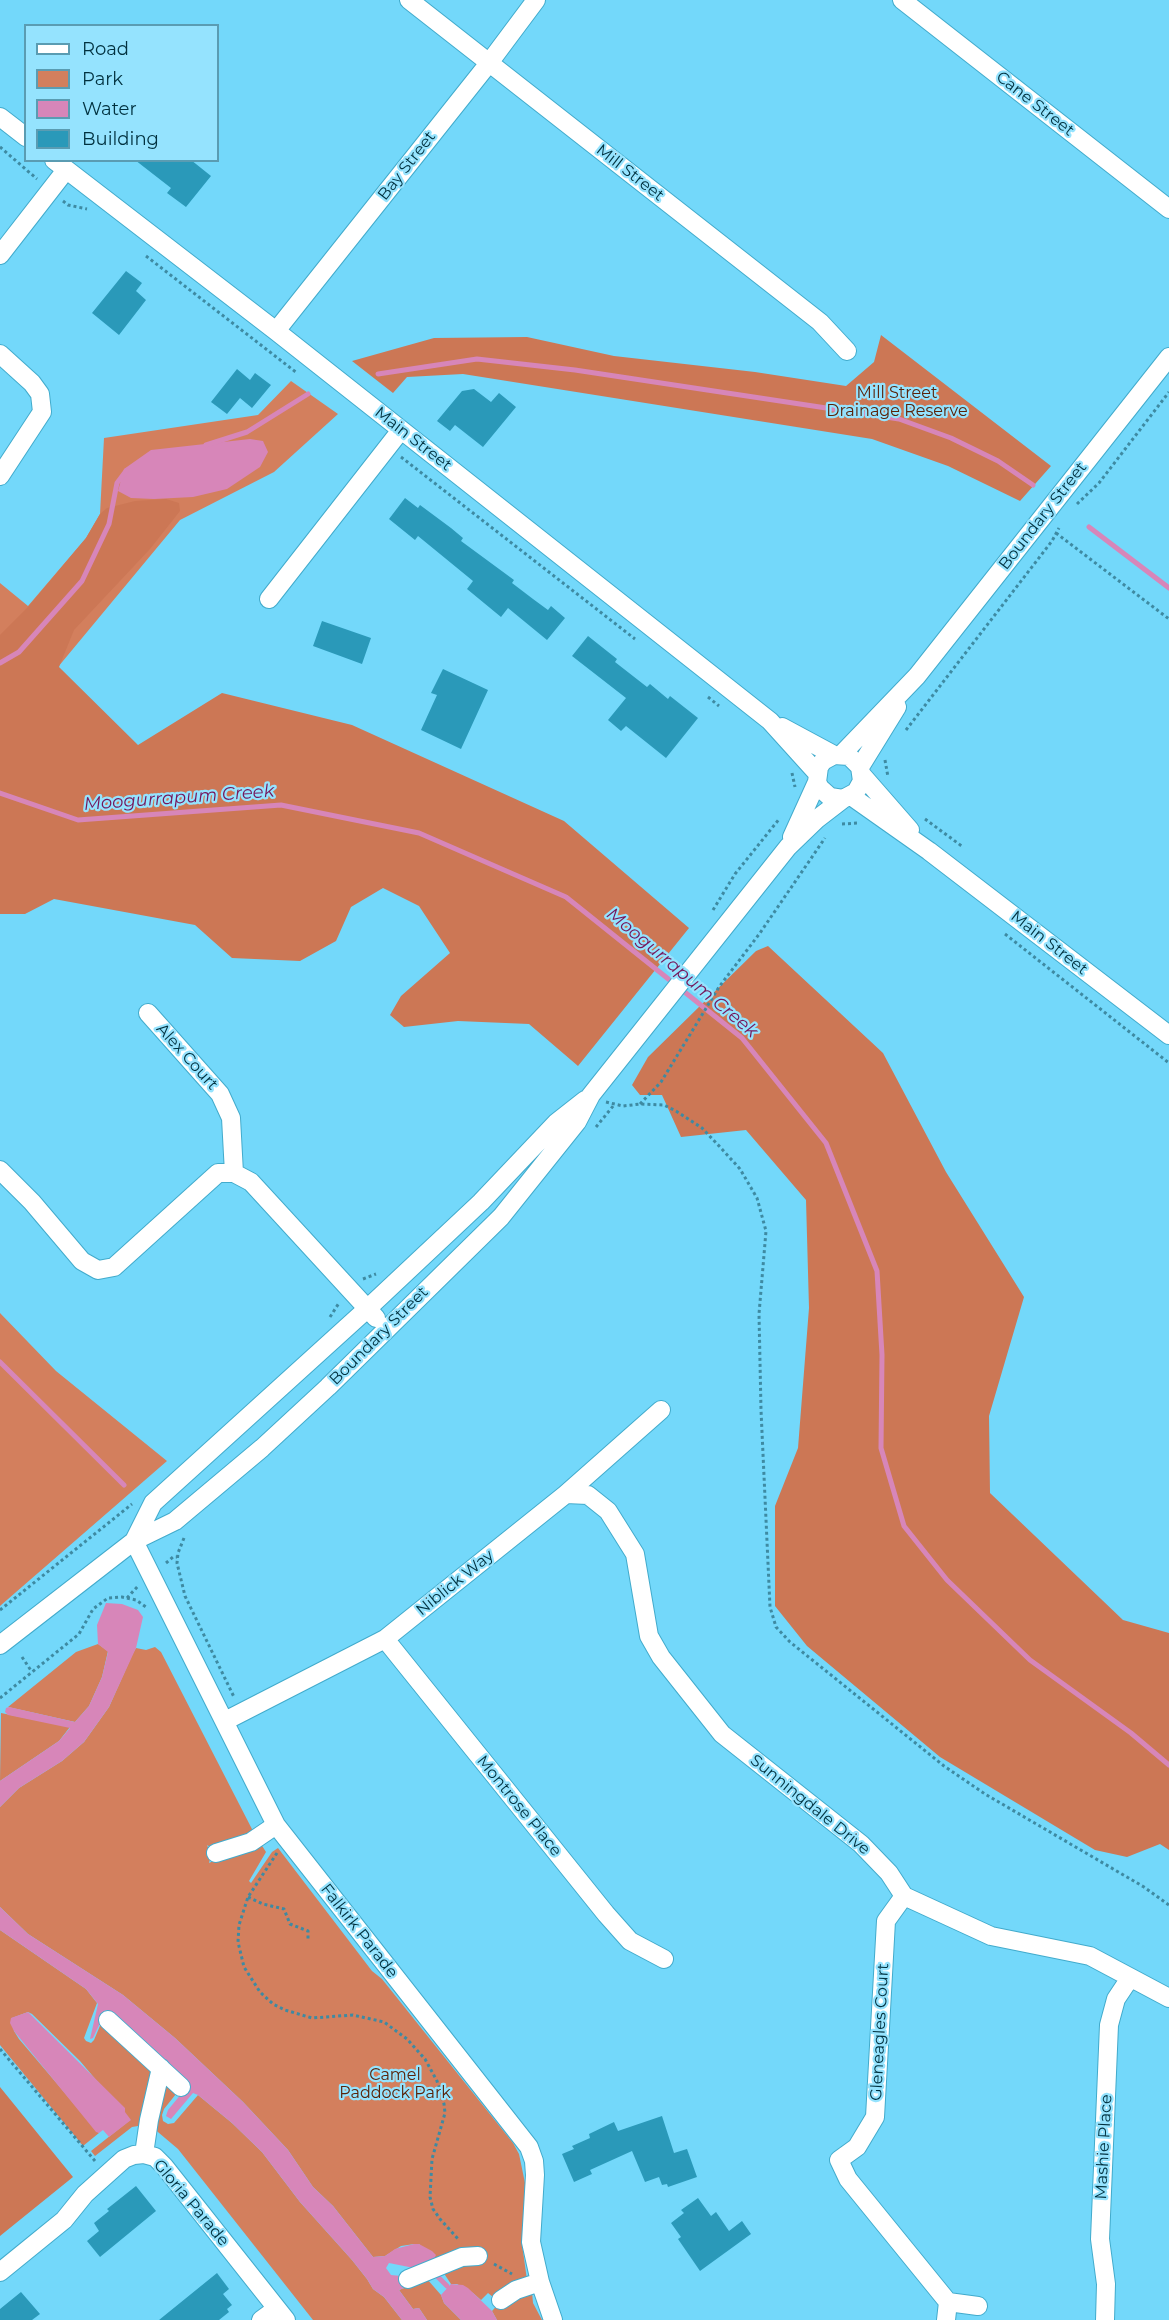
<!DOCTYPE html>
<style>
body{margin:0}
#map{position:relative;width:1169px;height:2320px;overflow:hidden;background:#73d8fa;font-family:Montserrat,sans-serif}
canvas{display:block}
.legend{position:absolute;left:24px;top:24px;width:195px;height:138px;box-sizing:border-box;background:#95e3fe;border:2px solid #5a9cb2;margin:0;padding:8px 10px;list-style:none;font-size:18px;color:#01313f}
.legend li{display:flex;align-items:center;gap:12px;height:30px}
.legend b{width:30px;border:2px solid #5a9cb2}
</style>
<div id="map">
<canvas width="1169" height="2320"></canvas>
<ul class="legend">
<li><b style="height:8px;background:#fff"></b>Road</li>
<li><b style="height:16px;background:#d37f5d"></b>Park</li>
<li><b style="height:16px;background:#d786b9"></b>Water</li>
<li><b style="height:16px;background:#2a99b9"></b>Building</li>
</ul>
</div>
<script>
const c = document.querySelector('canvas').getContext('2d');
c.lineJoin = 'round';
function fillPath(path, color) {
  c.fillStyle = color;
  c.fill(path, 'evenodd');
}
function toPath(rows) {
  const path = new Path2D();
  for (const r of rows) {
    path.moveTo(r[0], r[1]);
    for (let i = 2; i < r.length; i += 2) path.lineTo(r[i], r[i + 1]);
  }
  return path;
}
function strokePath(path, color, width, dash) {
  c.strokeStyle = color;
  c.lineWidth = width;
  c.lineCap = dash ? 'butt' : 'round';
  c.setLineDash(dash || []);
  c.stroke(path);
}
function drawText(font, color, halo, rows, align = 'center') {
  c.font = font + ' Montserrat,sans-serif';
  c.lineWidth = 4.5;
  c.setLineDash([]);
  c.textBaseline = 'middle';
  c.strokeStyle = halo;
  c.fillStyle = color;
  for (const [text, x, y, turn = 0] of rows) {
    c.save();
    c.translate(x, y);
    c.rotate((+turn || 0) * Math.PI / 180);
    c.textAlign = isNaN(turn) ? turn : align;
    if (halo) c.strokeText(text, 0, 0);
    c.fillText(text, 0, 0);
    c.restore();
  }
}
fillPath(toPath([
 [291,381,338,414,274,472,180,520,58,667,0,731,0,583,28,606,86,538,100,514,104,438,258,415],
 [0,1313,56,1371,167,1461,0,1606],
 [98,1644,108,1651,102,1677,89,1706,75,1722,8,1707,76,1652],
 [155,1647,161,1652,254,1833,210,1847,207,1845,211,1855,209,1863,259,1841,266,1852,249,1881,251,1883,272,1852,278,1848,372,1971,382,1979,513,2143,519,2154,525,2183,522,2244,527,2280,502,2288,493,2297,488,2293,481,2300,473,2293,457,2284,451,2284,443,2272,448,2266,482,2265,463,2254,435,2262,419,2244,414,2244,401,2246,385,2256,373,2257,333,2206,313,2187,288,2150,243,2102,175,2038,123,1995,28,1934,0,1907,0,1807,19,1788,62,1761,84,1742,109,1707,133,1653,136,1648,146,1650],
 [1,1713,70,1727,59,1741,0,1781],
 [0,1930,86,1989,97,2003,84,2038,86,2041,91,2043,94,2040,102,2021,152,2070,144,2125,132,2127,95,2156,91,2151,130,2120,80,2061,32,2014,28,2012,12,2018,14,2031,19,2039,99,2133,83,2146,0,2045],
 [168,2082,180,2089,164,2109,162,2115,163,2121,168,2124,174,2123,198,2095,232,2123,262,2152,300,2202,352,2260,367,2279,373,2289,384,2297,402,2320,313,2320,178,2149,152,2127,161,2091],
 [427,2279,441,2295,444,2303,461,2320,427,2320,419,2308,413,2309,399,2290],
 [532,2292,533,2303,542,2320,497,2320,492,2311,504,2298]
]), '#d37f5d');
fillPath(toPath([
 [881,335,1051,466,1020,501,948,466,872,439,463,374,407,377,393,393,352,361,434,338,527,337,614,356,755,372,846,386,874,362],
 [166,499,179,503,180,511,150,549,74,630,59,667,138,745,222,693,352,725,564,821,689,928,578,1066,529,1024,458,1021,404,1027,390,1015,401,996,450,953,419,906,383,888,351,907,336,941,300,961,232,958,195,925,54,899,25,914,0,914,0,635,28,607,86,538,100,514,107,508,135,501],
 [768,946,883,1053,946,1172,1024,1297,989,1416,990,1493,1123,1620,1169,1633,1169,1850,1160,1844,1127,1857,1095,1850,940,1757,807,1646,775,1606,775,1506,798,1448,809,1308,806,1200,746,1130,681,1137,662,1095,640,1095,632,1085,648,1057,756,951],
 [0,2087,73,2177,0,2236]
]), '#c75');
fillPath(toPath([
 [250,439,263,441,268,452,260,467,227,489,193,497,154,499,131,498,118,491,124,469,151,450],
 [106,1603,122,1604,138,1610,143,1617,136,1648,109,1707,84,1742,62,1761,19,1788,0,1807,0,1781,59,1741,70,1728,8,1715,5,1712,6,1708,9,1707,75,1722,89,1706,102,1677,108,1652,98,1644,97,1625],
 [0,1907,28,1934,123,1995,175,2038,243,2102,288,2150,313,2187,333,2206,373,2257,385,2256,395,2249,414,2244,419,2244,432,2251,436,2255,434,2259,419,2269,389,2263,386,2268,391,2275,401,2276,407,2287,399,2290,413,2309,419,2308,427,2320,402,2320,384,2297,373,2289,367,2279,352,2260,300,2202,262,2152,232,2123,198,2095,193,2093,171,2119,166,2116,168,2110,186,2088,106,2010,93,2038,90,2039,98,2004,86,1989,0,1930],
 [28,2012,125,2108,125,2112,131,2120,109,2137,103,2130,99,2133,96,2132,14,2031,10,2023,11,2018],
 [451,2284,463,2285,468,2288,492,2311,497,2320,461,2320,444,2303,441,2295]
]), '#d786b9');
strokePath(toPath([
 [378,374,477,359,575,370,899,419,951,438,998,461,1033,485],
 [206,445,247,432,308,394],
 [1089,527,1169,588],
 [0,663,19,652,82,581,109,524,117,483,126,471],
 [0,793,78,820,281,805,419,833,566,897,742,1038,826,1143,877,1271,882,1355,881,1448,904,1526,947,1580,1030,1660,1131,1733,1169,1765],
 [0,1362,124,1485],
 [434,2273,447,2286]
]), '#d786b9', 5);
fillPath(toPath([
 [135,160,191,160,211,176,186,207,167,193,171,188],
 [126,271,142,283,136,291,146,300,119,335,92,313],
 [237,369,250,380,255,373,271,385,252,408,240,398,227,414,211,402],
 [474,389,491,402,499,393,516,407,483,447,455,425,450,431,437,421,462,391],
 [405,498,418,508,420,505,451,528,463,538,461,541,514,580,512,583,533,599,548,610,551,606,565,618,547,640,508,608,501,617,467,589,473,581,418,536,415,540,389,519],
 [322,621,371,638,362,664,313,646],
 [588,636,617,659,615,662,647,687,650,684,668,699,670,696,698,718,666,758,626,726,621,731,608,720,626,698,572,656],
 [443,669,488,690,461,749,421,730,437,695,431,693],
 [662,2116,674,2153,687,2149,697,2177,668,2187,667,2184,662,2185,659,2177,645,2182,632,2151,590,2170,592,2174,574,2182,562,2154,574,2149,572,2146,590,2138,589,2134,614,2122,618,2131],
 [136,2186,156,2211,100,2257,87,2241,99,2231,94,2223,109,2211,107,2209],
 [698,2198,711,2216,716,2212,729,2231,742,2221,751,2234,700,2271,678,2239,681,2237,671,2223,684,2213,681,2210],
 [217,2273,229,2289,223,2294,232,2305,227,2309,229,2312,219,2320,159,2320],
 [21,2292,40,2314,32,2320,0,2320,0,2309]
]), '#2a99b9');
const minor = toPath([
 [409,0,820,322,847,351],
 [902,0,1169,209],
 [0,117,26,137],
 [54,160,276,331,770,721,817,773],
 [0,255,66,170],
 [276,331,489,63,536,0],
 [0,354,32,383,40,394,42,412,0,476],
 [269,599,401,430],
 [782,727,834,755],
 [842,754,917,676,1169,357],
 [860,767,897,707],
 [862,775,910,830],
 [851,796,929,851,1169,1035],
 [792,837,817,782],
 [148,1013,220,1094,231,1118,234,1173],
 [0,1170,32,1202,82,1261,98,1270,114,1267,218,1173,234,1173,251,1182,376,1318],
 [566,1494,588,1495,608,1511,635,1554,649,1636,661,1657,722,1734,861,1844,889,1873,904,1896,991,1936,1090,1956,1169,1998],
 [134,1541,276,1825,529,2147,534,2161,535,2175,531,2242,540,2282,553,2320],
 [134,1541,153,1503,367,1309,481,1202,557,1122,585,1100],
 [385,1639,606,1914,630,1941,664,1959],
 [0,1645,134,1541,175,1521,262,1448,328,1387,501,1217,577,1122,591,1095,788,847,817,819,843,799,856,792,862,781,860,767,849,756,834,755,823,761,819,767,817,782,820,788,830,797,843,799],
 [225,1721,385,1639,566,1494,661,1410],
 [216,1853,251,1842,276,1825],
 [904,1896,886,1921,875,2117,857,2147,839,2160,848,2179,948,2302],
 [108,2020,181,2087],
 [144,2154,149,2120,161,2068],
 [0,2272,64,2220,85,2194,124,2159,134,2155,144,2154,155,2157,164,2166,286,2320],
 [408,2279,462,2257,478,2256],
 [501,2300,516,2290,540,2282],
 [261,2320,276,2309],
 [946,2320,948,2302,978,2306],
 [1105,2320,1106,2284,1100,2239,1109,2025,1116,1999,1130,1978]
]);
strokePath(minor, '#42abcc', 20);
strokePath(toPath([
 [0,147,37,179],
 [63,201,68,205,87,209],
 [146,256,297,373],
 [401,457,635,639],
 [1077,504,1099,483,1169,392],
 [1056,533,1169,619],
 [708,697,719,706],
 [906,730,1052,541,1059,528],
 [885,760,888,777],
 [792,773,795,787],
 [925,819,963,847],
 [842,824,859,823],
 [713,910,735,874,780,818],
 [1005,934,1169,1063],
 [606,1102,623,1106,640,1104,664,1105,676,1111,702,1128,720,1147,740,1169,757,1198,766,1231,759,1314,761,1410,770,1607,776,1627,790,1642,944,1766,985,1794,1144,1887,1169,1905],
 [640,1104,661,1082,719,987,760,933,825,838],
 [596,1127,614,1105],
 [363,1279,376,1274],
 [330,1317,339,1303],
 [184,1538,178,1553,177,1563,185,1596,234,1697],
 [166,1563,173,1557,177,1557],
 [127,1598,138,1586],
 [0,1610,132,1504],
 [22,1657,32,1672],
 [0,1698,79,1634,93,1609,108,1598,122,1597,136,1600,146,1607],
 [277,1853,248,1897,239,1925,238,1942,244,1967,260,1992,273,2004,285,2010,312,2018,353,2015,384,2022,407,2039,425,2059,437,2081,444,2104,445,2113,432,2159,430,2197,433,2209,440,2219,459,2240],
 [248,1897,263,1904,284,1909,290,1924,308,1931,308,1939],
 [0,2049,95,2161],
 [494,2264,512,2274]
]), '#3e8aa2', 3, [3, 3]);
strokePath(minor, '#fff', 18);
drawText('16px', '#01313f', '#95e3fe', [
 ["Cane Street",1035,104,38],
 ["Bay Street",407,166,-52],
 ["Mill Street",630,173,38],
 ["Main Street",413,439,38],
 ["Boundary Street",1043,516,-52],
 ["Main Street",1049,943,38],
 ["Alex Court",187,1057,48],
 ["Boundary Street",379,1336,-45],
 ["Niblick Way",455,1583,-39],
 ["Sunningdale Drive",810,1805,39],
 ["Montrose Place",519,1806,51],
 ["Falkirk Parade",359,1931,52],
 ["Gleneagles Court",880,2032,-87],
 ["Mashie Place",1104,2147,-87],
 ["Gloria Parade",191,2203,50]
]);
drawText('16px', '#5a230a', '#95e3fe', [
 ["Mill Street",897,393],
 ["Drainage Reserve",897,411],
 ["Camel",395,2075],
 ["Paddock Park",395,2093]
]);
drawText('italic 18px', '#75165a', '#95e3fe', [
 ["Moogurrapum Creek",179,798,-4],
 ["Moogurrapum Creek",682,973,40]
]);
</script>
